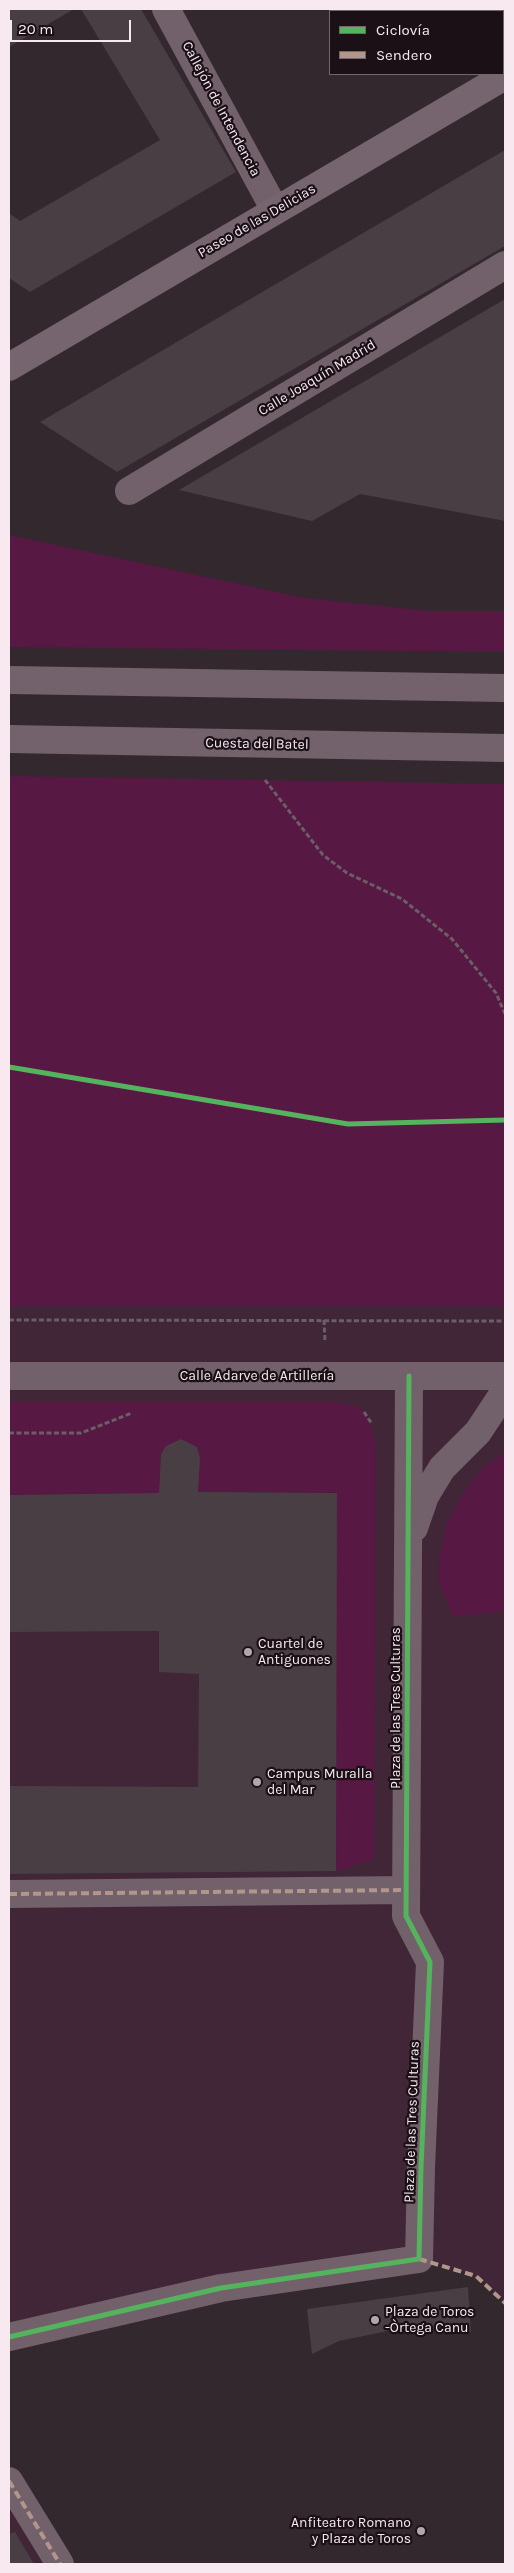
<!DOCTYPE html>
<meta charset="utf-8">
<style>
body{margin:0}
#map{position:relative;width:514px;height:2573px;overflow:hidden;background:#34282f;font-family:Karla,sans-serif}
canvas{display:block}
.frame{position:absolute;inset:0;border:10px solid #f8e9f1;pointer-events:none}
.legend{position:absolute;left:329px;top:10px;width:175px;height:65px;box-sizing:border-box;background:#1a1016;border:1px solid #73676e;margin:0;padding:6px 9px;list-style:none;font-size:15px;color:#f8e9f1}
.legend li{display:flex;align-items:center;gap:10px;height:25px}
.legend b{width:25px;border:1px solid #73676e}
.scale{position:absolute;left:10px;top:20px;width:121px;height:22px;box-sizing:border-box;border:2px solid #f8e9f1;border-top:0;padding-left:6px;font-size:15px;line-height:18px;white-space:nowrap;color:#f8e9f1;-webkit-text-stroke:4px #1a1016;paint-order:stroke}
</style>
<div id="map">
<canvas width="514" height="2573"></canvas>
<div class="frame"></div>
<ul class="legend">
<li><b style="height:6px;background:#56b35d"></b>Ciclovía</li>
<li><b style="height:6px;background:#b2968c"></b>Sendero</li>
</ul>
<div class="scale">20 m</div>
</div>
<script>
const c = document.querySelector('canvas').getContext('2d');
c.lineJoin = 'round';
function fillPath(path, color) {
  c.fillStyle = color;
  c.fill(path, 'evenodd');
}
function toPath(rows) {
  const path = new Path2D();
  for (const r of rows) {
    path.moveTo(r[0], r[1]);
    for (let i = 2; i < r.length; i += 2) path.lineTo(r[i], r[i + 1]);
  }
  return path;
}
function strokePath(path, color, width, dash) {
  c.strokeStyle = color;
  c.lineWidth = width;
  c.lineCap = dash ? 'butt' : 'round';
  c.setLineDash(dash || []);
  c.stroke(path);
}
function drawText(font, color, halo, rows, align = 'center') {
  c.font = font + ' Karla,sans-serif';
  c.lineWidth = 4.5;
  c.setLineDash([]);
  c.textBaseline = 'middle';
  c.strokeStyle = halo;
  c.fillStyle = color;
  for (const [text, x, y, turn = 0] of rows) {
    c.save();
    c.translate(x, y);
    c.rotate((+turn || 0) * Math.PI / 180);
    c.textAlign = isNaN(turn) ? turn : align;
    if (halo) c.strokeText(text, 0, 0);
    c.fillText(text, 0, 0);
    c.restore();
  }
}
fillPath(toPath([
 [9,1306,505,1306,505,2303,476,2276,419,2259,9,2337],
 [9,2481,60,2564,9,2564]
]), '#402636');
fillPath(toPath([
 [9,535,305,598,429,611,505,611,505,652,9,647],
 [9,776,505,784,505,1306,9,1306],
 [9,1402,335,1402,359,1407,369,1418,376,1445,374,1859,336,1871,337,1493,198,1492,200,1458,197,1447,181,1439,166,1446,161,1454,159,1493,9,1495],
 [505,1452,505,1611,453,1617,438,1579,440,1554,447,1523,467,1487,485,1466]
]), '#571843');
fillPath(toPath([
 [9,9,74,9,9,47],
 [81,9,141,9,236,172,30,292,9,278,9,213,20,221,160,140],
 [458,9,505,9,505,15,503,17,503,11,460,11],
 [505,150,505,246,117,472,40,422],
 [505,299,505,521,360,494,312,521,179,490],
 [181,1439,197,1447,200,1458,198,1492,337,1493,336,1871,9,1874,9,1786,198,1787,199,1674,159,1672,159,1631,9,1632,9,1495,159,1493,161,1454,166,1446],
 [468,2287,471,2332,407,2327,339,2341,312,2354,307,2309],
 [15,2532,34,2564,9,2564,9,2534]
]), '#493e44');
strokePath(toPath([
 [265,780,323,855,347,873,402,899,452,939,496,993,505,1014],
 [9,1320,505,1321],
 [324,1320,325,1341],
 [364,1412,372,1424],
 [9,1433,81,1433,132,1413]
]), '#6b5e66', 3, [5, 2.5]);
strokePath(toPath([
 [166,9,275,210],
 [129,491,505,265],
 [9,1376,505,1376],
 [414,1528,425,1496,442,1468,478,1432,505,1391],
 [9,1894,406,1890],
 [9,2337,221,2288,419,2259,421,2168,430,1962,406,1916,409,1376],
 [9,2481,60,2564]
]), '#72616b', 28);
strokePath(toPath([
 [9,367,505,76]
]), '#76646f', 28);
strokePath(toPath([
 [9,680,505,688],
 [9,739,505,748]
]), '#73626b', 28);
strokePath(toPath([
 [9,1894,406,1890],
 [419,2259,476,2276,505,2303],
 [9,2481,60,2564]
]), '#b2968c', 4, [8, 4]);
strokePath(toPath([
 [9,1067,348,1124,505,1120],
 [9,2337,221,2288,419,2259,421,2168,430,1962,406,1916,409,1376]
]), '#56b35d', 5);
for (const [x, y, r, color] of [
 [248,1652,5,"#b3a5ad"],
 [257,1782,5,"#b3a5ad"],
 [375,2320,5,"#b3a5ad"],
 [421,2531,5,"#b3a5ad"]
]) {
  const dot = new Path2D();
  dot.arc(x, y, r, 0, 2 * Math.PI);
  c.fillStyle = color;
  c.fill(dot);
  strokePath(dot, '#1a1016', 2);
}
drawText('14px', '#f8e9f1', '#1a1016', [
 ["Callejón de Intendencia",221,109,62],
 ["Paseo de las Delicias",257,221,-30],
 ["Calle Joaquín Madrid",317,378,-31],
 ["Cuesta del Batel",257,744,1],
 ["Calle Adarve de Artillería",257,1376],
 ["Plaza de las Tres Culturas",396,1708,-90],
 ["Plaza de las Tres Culturas",412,2122,-88]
]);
drawText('14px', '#f8e9f1', '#1a1016', [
 ["Cuartel de",258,1644],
 ["Antiguones",258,1660],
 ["Campus Muralla",267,1774],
 ["del Mar",267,1790],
 ["Plaza de Toros",385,2312],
 ["-Òrtega Canu",385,2328],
 ["Anfiteatro Romano",411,2523,"right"],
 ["y Plaza de Toros",411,2539,"right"]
], 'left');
</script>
